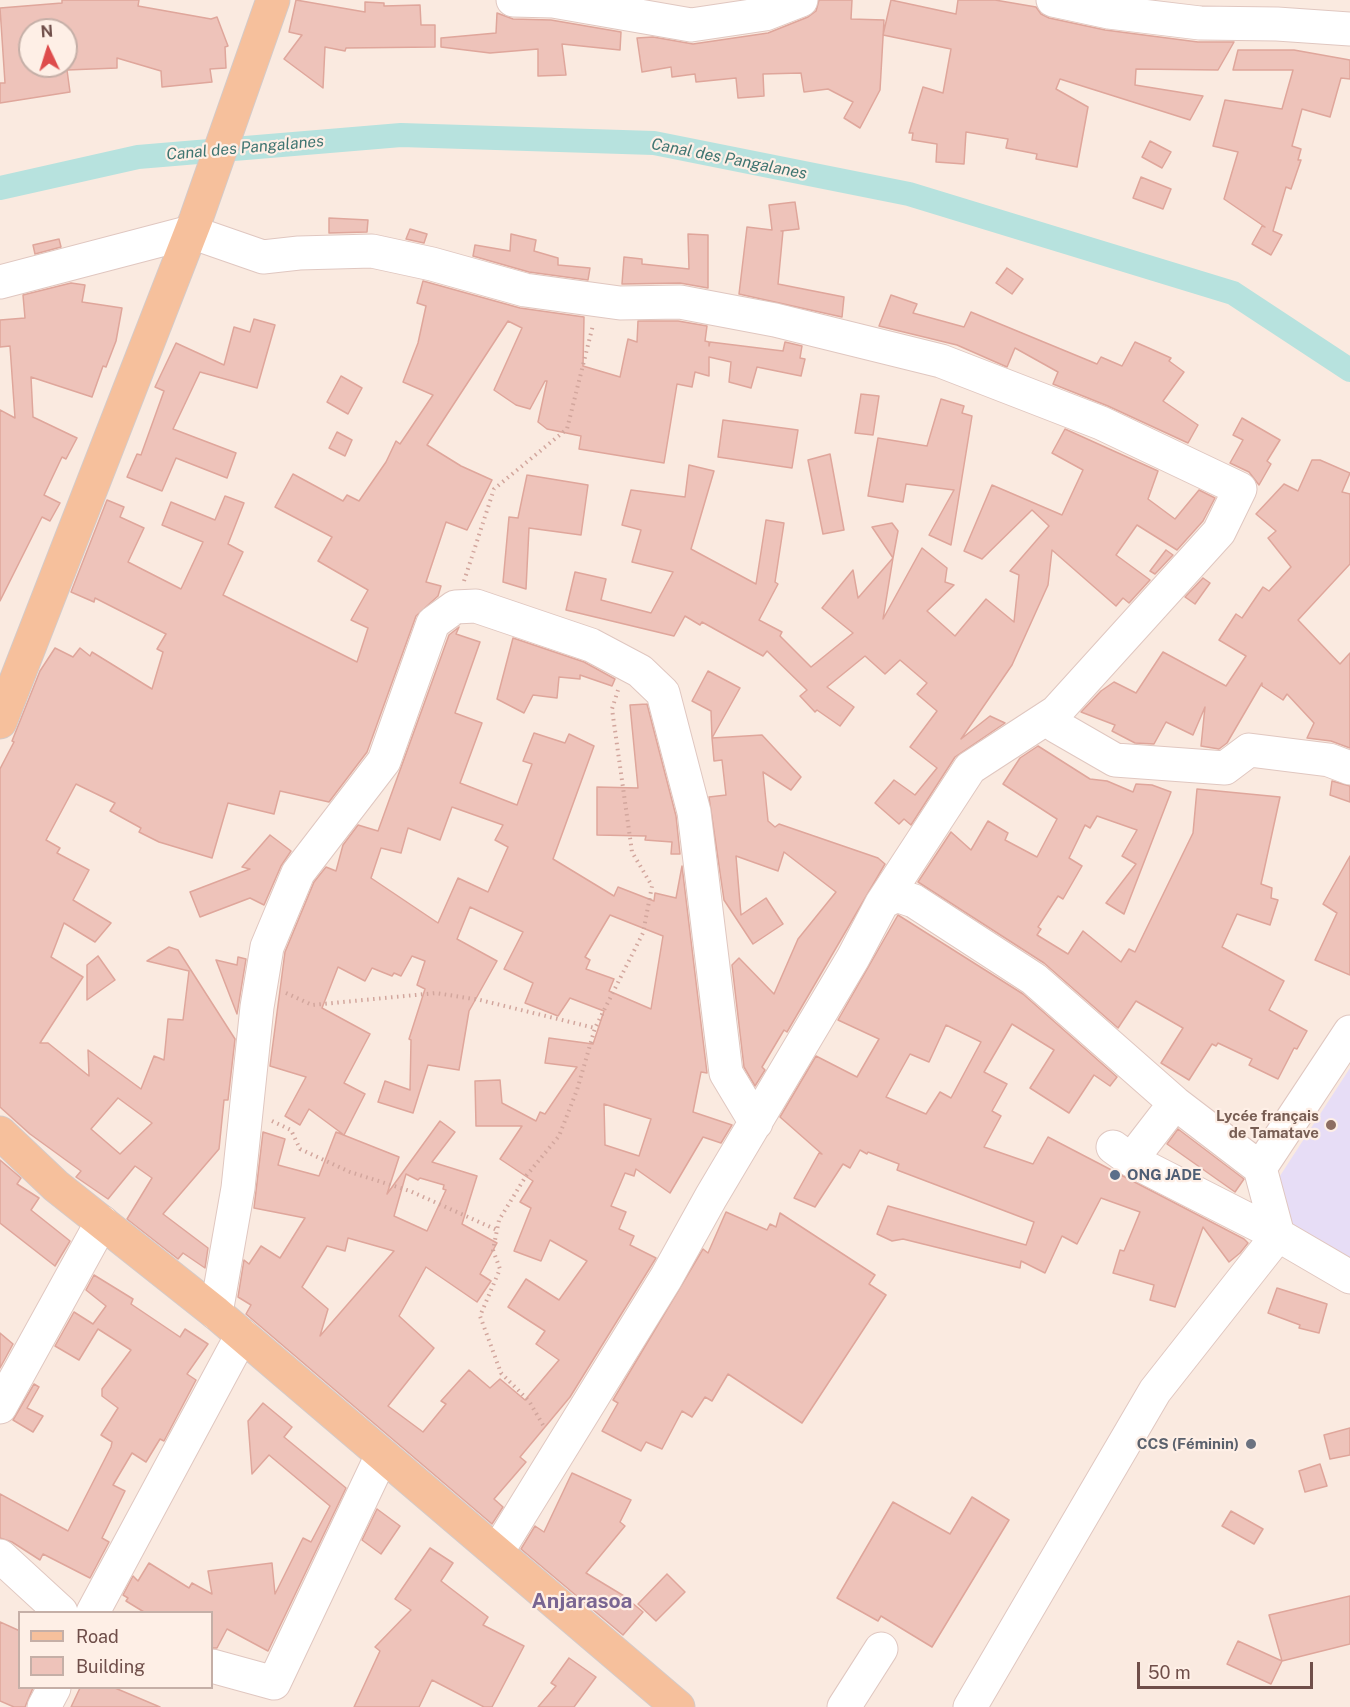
<!DOCTYPE html>
<meta charset="utf-8">
<style>
body{margin:0}
#map{position:relative;width:1350px;height:1707px;overflow:hidden;background:#faeae0;font-family:"Public Sans",sans-serif}
canvas{display:block}
.legend{position:absolute;left:18px;top:1611px;width:195px;height:78px;box-sizing:border-box;background:#feefe6;border:2px solid #c5afa7;margin:0;padding:8px 10px;list-style:none;font-size:18px;color:#6f4e49}
.legend li{display:flex;align-items:center;gap:12px;height:30px}
.legend b{width:30px;border:2px solid #c5afa7}
.north{position:absolute;left:18px;top:18px;width:60px;height:60px;box-sizing:border-box;background:#feefe6;border:2px solid #c5afa7;border-radius:50%;rotate:356deg;font-size:16px;font-weight:700;line-height:24px;text-align:center;color:#6f4e49}
.north::after{content:'';display:block;margin:auto;width:21px;height:27px;background:#de4c4c;clip-path:polygon(50% 0,100% 100%,50% 72%,0 100%)}
.scale{position:absolute;left:1137px;top:1662px;width:176px;height:27px;box-sizing:border-box;border:3px solid #6f4e49;border-top:0;padding-left:8px;font-size:18px;line-height:21px;white-space:nowrap;color:#6f4e49;-webkit-text-stroke:4px #feefe6;paint-order:stroke}
</style>
<div id="map">
<canvas width="1350" height="1707"></canvas>
<ul class="legend">
<li><b style="height:8px;background:#f6c09c"></b>Road</li>
<li><b style="height:16px;background:#eec3ba"></b>Building</li>
</ul>
<div class="north">N</div>
<div class="scale">50 m</div>
</div>
<script>
const c = document.querySelector('canvas').getContext('2d');
c.lineJoin = 'round';
function fillPath(path, color) {
  c.fillStyle = color;
  c.fill(path, 'evenodd');
}
function toPath(rows) {
  const path = new Path2D();
  for (const r of rows) {
    path.moveTo(r[0], r[1]);
    for (let i = 2; i < r.length; i += 2) path.lineTo(r[i], r[i + 1]);
  }
  return path;
}
function strokePath(path, color, width, dash) {
  c.strokeStyle = color;
  c.lineWidth = width;
  c.lineCap = dash ? 'butt' : 'round';
  c.setLineDash(dash || []);
  c.stroke(path);
}
function drawText(font, color, halo, rows, align = 'center') {
  c.font = font + ' "Public Sans",sans-serif';
  c.lineWidth = 4.5;
  c.setLineDash([]);
  c.textBaseline = 'middle';
  c.strokeStyle = halo;
  c.fillStyle = color;
  for (const [text, x, y, turn = 0] of rows) {
    c.save();
    c.translate(x, y);
    c.rotate((+turn || 0) * Math.PI / 180);
    c.textAlign = isNaN(turn) ? turn : align;
    if (halo) c.strokeText(text, 0, 0);
    c.fillText(text, 0, 0);
    c.restore();
  }
}
fillPath(toPath([
 [1350,1068,1350,1269,1283,1229,1276,1182]
]), '#e7ddf6');
strokePath(toPath([
 [0,188,138,157,401,135,654,143,909,194,1233,293,1350,370]
]), '#b7e2de', 24);
const building = toPath([
 [62,0,139,0,138,6,211,19,217,17,228,46,225,47,226,68,210,69,212,82,162,87,161,71,117,58,117,68,67,70,70,92,0,103,0,83,5,83,0,8,62,3,62,0],
 [30,30,66,30,66,66,30,66,30,30],
 [296,0,365,12,365,2,384,3,384,6,420,5,421,25,435,25,435,47,346,48,345,51,325,47,323,88,284,59,302,35,289,32,296,0],
 [819,0,852,0,851,19,884,20,880,90,860,128,844,118,853,102,828,89,804,92,801,73,763,74,764,96,738,98,736,78,696,82,695,74,672,77,671,67,642,72,637,38,653,37,693,44,768,33,808,17,816,11,819,0],
 [891,0,956,14,958,0,995,0,1036,7,1041,14,1049,18,1105,30,1198,42,1234,42,1218,70,1136,69,1135,85,1203,96,1190,120,1060,79,1056,89,1088,107,1077,167,1036,159,1037,154,1006,148,1008,139,966,132,964,164,936,162,937,144,912,140,913,133,909,133,923,87,943,93,951,49,883,35,891,0],
 [497,13,513,19,551,20,621,32,620,50,562,44,566,75,538,76,538,49,490,53,441,47,441,38,496,33,497,13],
 [1238,50,1294,50,1350,60,1350,79,1341,78,1330,117,1302,109,1292,146,1301,149,1298,160,1301,160,1291,189,1286,187,1273,231,1282,235,1271,255,1252,244,1262,226,1265,227,1224,199,1238,152,1213,146,1225,100,1282,109,1293,70,1233,70,1238,50],
 [1150,141,1171,152,1162,168,1142,157,1150,141],
 [1141,177,1171,189,1163,209,1133,198,1141,177],
 [795,202,799,229,781,231,783,231,778,284,844,297,842,317,739,294,747,227,772,230,769,205,795,202],
 [329,218,368,220,367,232,329,233,329,218],
 [410,229,427,234,424,243,406,239,410,229],
 [511,234,536,240,534,251,558,258,558,265,590,268,588,280,529,272,473,256,475,245,510,251,511,234],
 [688,234,708,235,708,288,680,283,622,284,624,257,642,259,642,264,689,269,688,234],
 [59,239,61,247,35,254,33,245,59,239],
 [1007,268,1023,279,1012,294,996,283,1007,268],
 [423,281,520,308,584,317,583,366,620,377,628,339,637,342,638,321,678,321,707,326,705,341,709,342,709,346,710,342,783,351,785,342,802,346,800,358,805,359,801,376,757,367,751,388,729,382,731,362,709,357,709,376,695,372,692,387,677,384,664,463,579,449,581,436,547,429,538,422,547,381,545,381,530,409,516,405,494,390,522,328,508,321,427,445,461,466,492,480,467,530,446,522,426,582,441,586,438,596,416,616,367,752,329,802,280,791,274,814,228,803,212,858,159,842,139,832,141,828,110,811,115,803,76,784,46,840,60,848,57,853,89,870,73,900,111,923,95,942,64,923,51,957,83,977,40,1043,48,1043,89,1076,88,1050,141,1089,154,1056,164,1060,168,1019,183,1020,189,971,147,961,169,947,178,950,235,1039,228,1100,224,1100,219,1149,163,1214,208,1248,205,1268,183,1253,178,1259,127,1219,152,1178,135,1166,108,1199,76,1177,81,1171,30,1134,0,1107,0,769,14,742,12,741,40,671,55,648,73,657,80,648,90,656,92,652,152,689,163,652,157,649,166,634,95,598,94,602,71,592,107,500,124,507,120,517,144,528,128,562,181,589,203,542,162,525,171,502,215,520,225,496,244,503,228,544,243,552,223,595,357,662,368,628,351,620,368,590,318,561,332,537,275,507,293,474,343,501,347,495,359,501,386,462,396,441,400,444,433,395,403,382,418,343,426,306,417,303,423,281],
 [118,1098,152,1123,120,1154,91,1129,118,1098],
 [71,283,85,285,82,302,122,308,116,341,106,367,103,366,92,397,31,377,33,417,77,438,66,459,62,457,44,495,60,503,50,521,42,517,0,601,0,410,15,418,10,346,0,347,0,320,25,318,23,295,71,283],
 [891,295,917,304,913,313,964,327,971,312,1097,364,1101,357,1122,366,1135,342,1151,349,1171,358,1169,361,1184,372,1163,401,1198,425,1188,443,1108,406,1053,384,1058,372,1015,348,1007,367,957,345,879,326,891,295],
 [254,319,275,325,257,388,200,372,173,429,236,453,227,478,176,458,162,491,127,477,137,454,141,455,164,391,155,387,176,343,224,365,234,327,250,332,254,319],
 [341,376,362,388,348,414,327,402,341,376],
 [861,394,879,396,873,435,855,433,861,394],
 [941,399,964,406,962,413,972,416,951,545,929,535,954,490,906,484,903,502,868,496,878,438,927,446,941,399],
 [1242,418,1280,440,1267,461,1271,464,1259,485,1249,472,1230,463,1243,440,1233,435,1242,418],
 [723,420,798,430,792,468,718,457,723,420],
 [1065,429,1158,471,1148,499,1175,519,1199,490,1215,498,1203,521,1177,550,1137,525,1116,555,1150,580,1129,603,1123,598,1116,606,1052,550,1048,585,1012,665,961,739,990,716,1005,723,955,757,911,825,904,819,899,824,875,803,894,780,915,795,937,768,910,747,937,711,917,694,927,683,900,660,885,674,865,656,827,687,854,707,840,726,817,710,815,712,800,696,807,690,767,651,763,656,702,622,700,625,685,616,674,636,566,610,575,572,606,579,601,600,651,613,673,572,632,562,641,530,622,525,631,490,685,497,689,465,714,471,691,549,756,584,766,520,784,523,775,582,778,584,759,620,782,632,780,636,811,667,853,633,822,608,853,570,858,598,893,558,883,619,922,548,947,568,945,582,954,585,927,611,955,636,986,599,1014,622,1019,575,1010,571,1049,526,1032,510,982,559,964,551,992,485,1062,515,1083,470,1052,453,1065,429],
 [337,432,352,440,345,456,329,448,337,432],
 [830,454,844,530,823,534,808,460,830,454],
 [1312,460,1320,460,1350,473,1342,492,1350,494,1350,564,1298,620,1340,664,1350,653,1350,748,1331,741,1307,738,1314,723,1287,694,1283,700,1262,686,1262,683,1227,743,1219,749,1201,746,1205,707,1193,735,1166,722,1154,744,1135,743,1112,731,1115,725,1081,712,1101,691,1114,682,1136,693,1163,652,1226,686,1246,656,1219,640,1236,614,1242,618,1263,587,1269,591,1291,567,1268,538,1276,531,1256,514,1284,484,1298,491,1312,460],
 [527,475,588,485,581,535,529,528,526,589,503,582,509,517,518,518,527,475],
 [892,523,898,531,893,558,872,527,892,523],
 [1166,550,1173,555,1155,574,1150,571,1166,550],
 [1203,578,1210,583,1195,604,1185,597,1203,578],
 [459,627,456,634,480,642,455,713,482,723,460,783,517,805,532,764,523,761,534,733,565,743,569,734,594,746,553,859,614,896,618,887,654,901,655,893,676,898,682,866,707,1073,701,1072,693,1112,732,1125,721,1143,703,1137,670,1193,636,1169,634,1176,625,1173,611,1206,626,1212,619,1229,634,1236,630,1245,656,1258,570,1397,520,1457,526,1462,494,1499,503,1507,492,1524,246,1314,251,1305,238,1297,244,1260,249,1264,261,1246,280,1258,305,1218,254,1208,263,1132,285,1139,278,1165,319,1176,336,1132,399,1157,387,1194,440,1121,455,1132,432,1162,477,1176,462,1224,497,1243,480,1274,491,1281,477,1302,426,1267,399,1316,434,1348,388,1406,423,1432,446,1404,441,1401,469,1370,490,1388,500,1379,525,1400,559,1360,536,1344,545,1331,508,1307,526,1279,559,1300,587,1261,550,1240,541,1261,514,1251,531,1208,520,1202,533,1181,500,1159,522,1126,476,1126,475,1081,500,1080,502,1103,536,1121,540,1112,545,1114,577,1067,545,1063,549,1038,593,1044,604,1011,570,998,558,1016,525,1003,533,983,504,969,523,932,470,907,457,939,497,961,469,1011,459,1070,428,1065,413,1113,378,1102,385,1081,410,1090,411,1040,409,1039,425,989,417,985,425,961,412,956,401,976,394,973,392,976,372,968,365,981,338,967,322,1008,370,1034,344,1083,365,1094,344,1135,309,1109,300,1125,285,1116,306,1077,270,1066,285,952,314,882,326,867,336,871,343,845,358,825,378,831,449,635,459,627],
 [452,807,503,825,495,840,508,847,488,892,458,878,438,923,371,878,381,848,401,853,408,828,440,840,452,807],
 [610,915,663,936,651,1009,609,991,614,979,586,969,590,960,585,957,610,915],
 [604,1104,651,1119,639,1156,605,1145,604,1104],
 [406,1174,418,1180,420,1178,444,1185,443,1189,446,1190,427,1231,394,1216,406,1174],
 [348,1238,394,1251,320,1336,328,1309,302,1287,327,1246,345,1251,348,1238],
 [513,638,584,662,615,679,612,686,580,675,580,679,559,677,557,698,533,695,524,713,497,699,513,638],
 [708,671,740,688,712,738,711,711,692,701,708,671],
 [647,704,676,816,680,854,671,854,672,842,645,840,646,836,597,835,597,787,638,788,630,705,647,704],
 [762,735,801,777,791,790,763,772,768,821,775,827,779,824,878,858,885,864,787,1032,784,1030,762,1067,765,1070,755,1086,744,1067,732,965,739,958,774,994,798,939,836,892,784,852,778,871,736,856,741,915,766,898,783,924,753,944,724,900,709,797,726,795,722,760,714,761,712,738,762,735],
 [1038,746,1090,779,1107,781,1133,792,1136,784,1152,785,1171,792,1124,914,1106,903,1136,864,1122,856,1137,830,1097,816,1090,828,1085,825,1069,858,1082,866,1063,899,1058,896,1038,927,1041,929,1037,935,1068,954,1083,931,1121,962,1129,949,1135,952,1193,833,1197,789,1280,797,1261,884,1272,888,1271,898,1278,900,1270,925,1237,914,1222,947,1284,981,1269,1010,1307,1031,1297,1049,1294,1048,1278,1079,1249,1065,1252,1059,1218,1043,1216,1046,1212,1044,1189,1080,1161,1063,1183,1028,1136,1001,1118,1028,1044,963,918,882,951,832,971,850,988,821,1008,833,1005,840,1037,857,1057,819,1003,784,1020,758,1038,746],
 [1332,781,1350,786,1350,802,1330,795,1332,781],
 [270,835,291,851,281,866,264,905,250,898,200,917,190,892,250,869,242,867,270,835],
 [1350,856,1350,975,1315,960,1337,913,1323,904,1350,856],
 [898,915,1023,994,1117,1077,1110,1086,1094,1075,1069,1113,1030,1088,1054,1050,1012,1024,984,1072,1007,1084,992,1111,1001,1116,984,1147,1033,1164,1048,1137,1244,1239,1248,1243,1240,1253,1229,1262,1203,1227,1175,1307,1150,1300,1154,1285,1113,1273,1120,1250,1124,1251,1140,1212,1101,1198,1077,1244,1062,1236,1045,1273,1021,1261,1020,1268,903,1239,892,1241,877,1234,888,1206,1026,1245,1034,1222,897,1170,899,1164,868,1152,867,1154,860,1150,850,1168,843,1164,815,1207,794,1198,819,1153,822,1154,780,1117,816,1056,857,1077,879,1039,838,1020,898,915],
 [946,1025,981,1042,951,1098,940,1092,926,1114,886,1097,910,1054,929,1062,946,1025],
 [98,956,115,980,87,1000,87,965,98,956],
 [238,957,246,959,237,1014,216,960,237,965,238,957],
 [1178,1129,1244,1179,1235,1192,1167,1144,1178,1129],
 [0,1160,21,1178,17,1184,39,1198,31,1210,70,1241,55,1266,0,1223,0,1160],
 [726,1212,767,1230,770,1224,776,1227,780,1213,875,1275,869,1284,886,1295,802,1423,728,1374,712,1401,705,1397,692,1417,682,1411,662,1449,646,1442,641,1451,602,1431,618,1403,613,1400,703,1249,708,1253,726,1212],
 [94,1275,133,1299,131,1304,180,1337,185,1329,208,1344,187,1374,196,1380,164,1441,160,1439,146,1462,132,1453,113,1485,125,1491,102,1538,109,1542,90,1578,43,1554,40,1560,12,1542,0,1538,0,1494,68,1531,111,1447,112,1442,101,1435,118,1408,102,1396,102,1389,131,1350,98,1329,79,1360,55,1346,74,1312,93,1324,106,1306,86,1290,94,1275],
 [1277,1288,1327,1304,1319,1333,1299,1328,1300,1325,1268,1313,1277,1288],
 [0,1333,13,1344,0,1368,0,1333],
 [34,1384,39,1387,27,1408,43,1416,33,1432,13,1420,34,1384],
 [263,1403,292,1427,284,1437,346,1488,268,1651,227,1629,217,1648,212,1648,212,1612,144,1612,126,1601,128,1598,123,1595,133,1576,138,1581,149,1563,189,1588,192,1583,212,1594,208,1571,272,1563,275,1594,303,1538,311,1542,330,1506,269,1455,252,1474,248,1421,263,1403],
 [1350,1428,1350,1455,1330,1459,1324,1435,1350,1428],
 [1320,1464,1327,1486,1305,1492,1299,1471,1320,1464],
 [572,1473,631,1500,620,1522,625,1526,586,1573,624,1596,643,1612,623,1635,521,1549,535,1526,544,1532,572,1473],
 [972,1497,1009,1520,932,1647,881,1616,878,1621,837,1598,893,1502,950,1534,972,1497],
 [377,1509,400,1526,381,1554,362,1540,377,1509],
 [1231,1511,1263,1529,1254,1544,1222,1526,1231,1511],
 [430,1548,453,1563,441,1581,488,1617,483,1625,524,1646,492,1707,484,1707,432,1680,419,1707,354,1707,380,1651,375,1647,411,1610,395,1599,430,1548],
 [667,1574,685,1592,656,1621,638,1604,667,1574],
 [1350,1596,1350,1644,1282,1661,1269,1615,1350,1596],
 [0,1622,20,1631,20,1688,33,1688,25,1707,14,1707,0,1701,0,1622],
 [1238,1641,1282,1661,1271,1684,1227,1664,1238,1641],
 [569,1658,596,1677,574,1707,538,1707,556,1686,551,1683,569,1658],
 [80,1688,115,1688,160,1707,71,1707,80,1688]
]);
fillPath(building, '#eec3ba');
strokePath(building, '#dfa69b', 1.5);
const minor = toPath([
 [513,0,553,1,691,25,765,14,801,0],
 [1053,0,1109,12,1200,23,1277,24,1350,29],
 [0,282,191,232,263,257,299,253,372,251,432,264,525,290,620,303,680,302,775,320,941,361,1101,423,1240,489,1219,532,1056,712,1056,726,1115,760,1225,768,1249,750,1329,760,1350,768],
 [882,903,970,768,1056,712],
 [1113,1147,1131,1160,1175,1103],
 [1131,1160,1278,1235],
 [1278,1235,1260,1168,1350,1032],
 [216,1313,238,1188,257,1007,267,947,298,873,384,761,433,623,455,607,476,606,591,645,640,671,663,693,694,812,726,1073,756,1123],
 [0,1407,102,1222],
 [497,1552,666,1278,711,1197,853,958,882,903,896,895,914,901,1034,979,1175,1103,1260,1168],
 [0,1556,61,1612],
 [93,1612,242,1335],
 [212,1666,274,1683,382,1455],
 [44,1707,54,1688],
 [844,1707,881,1649],
 [970,1707,1155,1391,1278,1235,1350,1277]
]);
const major = toPath([
 [0,722,196,219,273,0],
 [0,1133,56,1186,216,1313,678,1707]
]);
strokePath(minor, '#e0c7c0', 35);
strokePath(major, '#d4cac8', 35);
strokePath(toPath([
 [464,581,494,489,567,429,593,325],
 [286,993,312,1005,436,993,480,1000,595,1028],
 [272,1121,291,1130,300,1149,350,1172,410,1191,497,1230],
 [543,1425,529,1401,501,1373,480,1316,500,1269,493,1250,499,1220,526,1176,559,1136,577,1090,595,1028,643,933,652,886,632,852,612,709,618,690]
]), '#d2a69d', 4, [1.5, 4.5]);
strokePath(minor, '#fff', 33);
strokePath(major, '#f6c09c', 33);
for (const [x, y, r, color] of [
 [1331,1125,6,"#8d6e63"],
 [1115,1175,6,"#5c6f8a"],
 [1251,1444,6,"#6b7280"]
]) {
  const dot = new Path2D();
  dot.arc(x, y, r, 0, 2 * Math.PI);
  c.fillStyle = color;
  c.fill(dot);
  strokePath(dot, '#feefe6', 2);
}
drawText('bold 15px', '#785e54', '#feefe6', [
 ["Lycée français",1319,1116],
 ["de Tamatave",1319,1133]
], 'right');
drawText('bold 15px', '#4e5e75', '#feefe6', [
 ["ONG JADE",1127,1175]
], 'left');
drawText('bold 15px', '#5b616d', '#feefe6', [
 ["CCS (Féminin)",1239,1444]
], 'right');
drawText('italic 16px', '#3f7571', '#feefe6', [
 ["Canal des Pangalanes",245,148,-5],
 ["Canal des Pangalanes",729,159,11]
]);
drawText('bold 21px', '#796592', '#feefe6', [
 ["Anjarasoa",582,1602]
]);
</script>
